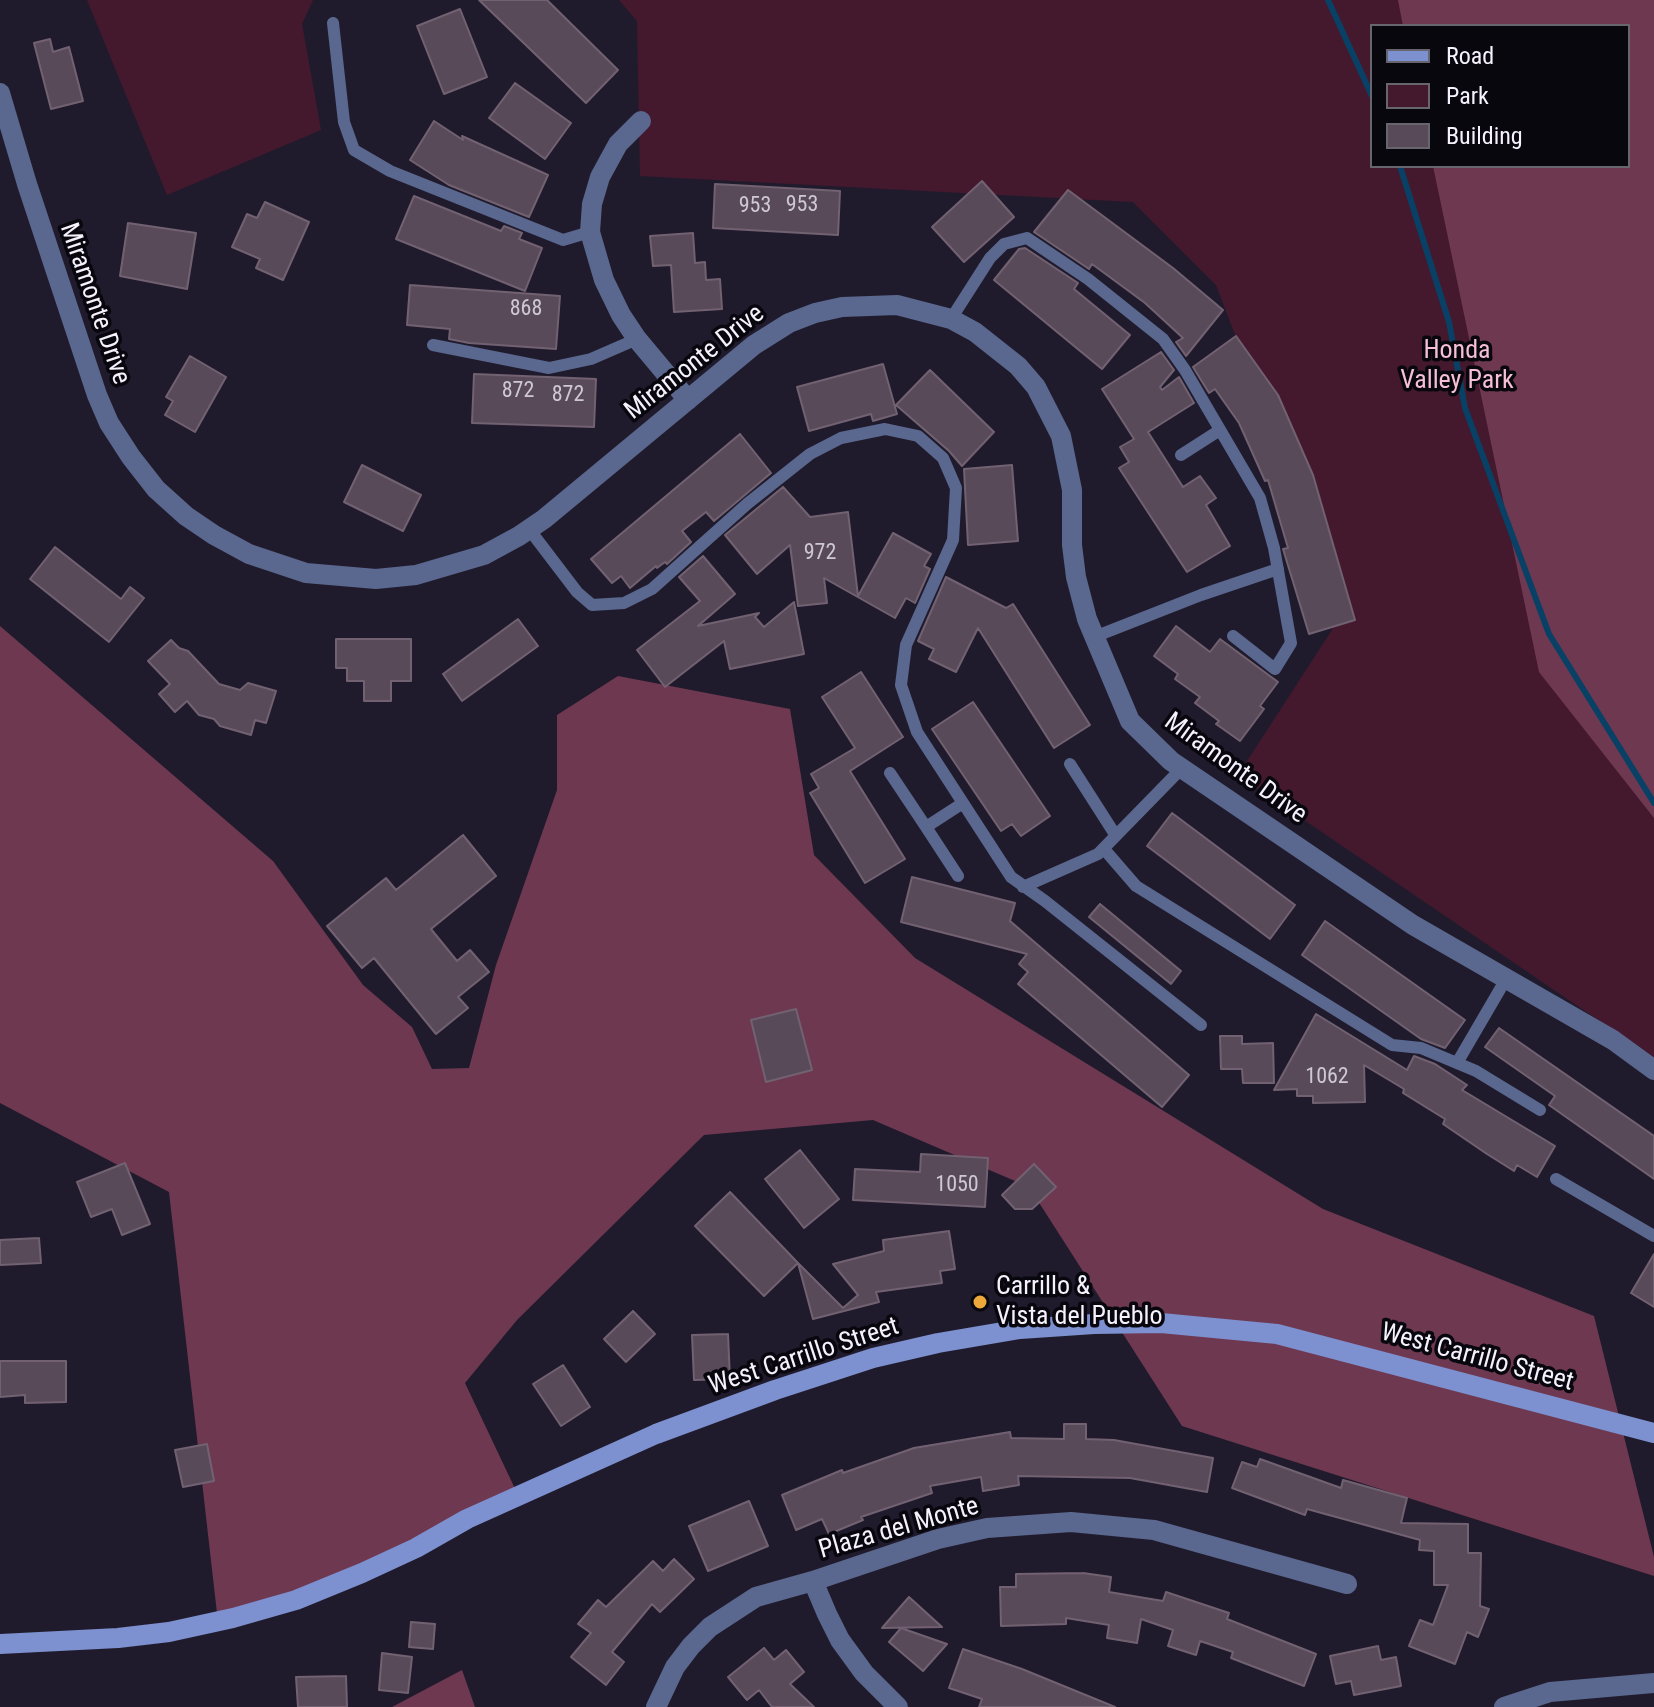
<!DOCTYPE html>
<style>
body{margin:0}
#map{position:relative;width:1654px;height:1707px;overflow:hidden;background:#201b2c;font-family:"Roboto Condensed",sans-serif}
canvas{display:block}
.legend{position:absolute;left:1370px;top:24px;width:260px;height:144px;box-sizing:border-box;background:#09070e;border:2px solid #67656e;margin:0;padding:10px 14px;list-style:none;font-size:24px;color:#f5f2fe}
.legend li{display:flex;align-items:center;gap:16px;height:40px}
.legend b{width:40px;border:2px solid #67656e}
</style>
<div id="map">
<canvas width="1654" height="1707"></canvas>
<ul class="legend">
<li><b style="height:10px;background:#7d90cf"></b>Road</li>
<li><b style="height:22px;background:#44192e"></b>Park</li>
<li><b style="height:22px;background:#594a5a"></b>Building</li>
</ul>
</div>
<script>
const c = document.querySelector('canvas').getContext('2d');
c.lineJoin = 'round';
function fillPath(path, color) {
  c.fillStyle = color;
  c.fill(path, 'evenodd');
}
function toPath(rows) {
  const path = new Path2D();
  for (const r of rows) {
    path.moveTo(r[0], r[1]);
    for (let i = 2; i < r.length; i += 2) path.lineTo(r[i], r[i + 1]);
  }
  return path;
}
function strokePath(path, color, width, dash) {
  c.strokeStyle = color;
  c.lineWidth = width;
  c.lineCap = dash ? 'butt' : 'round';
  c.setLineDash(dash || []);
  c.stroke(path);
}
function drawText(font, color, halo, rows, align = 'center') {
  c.font = font + ' "Roboto Condensed",sans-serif';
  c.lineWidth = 7;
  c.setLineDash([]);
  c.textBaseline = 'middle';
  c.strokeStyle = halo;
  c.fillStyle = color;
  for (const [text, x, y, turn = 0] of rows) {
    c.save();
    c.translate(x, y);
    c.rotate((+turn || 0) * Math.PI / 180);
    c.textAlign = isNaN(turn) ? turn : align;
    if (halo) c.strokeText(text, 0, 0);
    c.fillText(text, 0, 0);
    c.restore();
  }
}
fillPath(toPath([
 [87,0,313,0,302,24,321,130,167,195],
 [619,0,1654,0,1654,1058,1238,775,1332,630,1334,594,1216,285,1133,202,640,176,637,21],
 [1372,26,1628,26,1628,166,1372,166]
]), '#44192e');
fillPath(toPath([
 [1398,0,1654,0,1654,818,1539,672,1433,166,1628,166,1628,26,1403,26],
 [0,626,273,861,363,985,412,1027,432,1069,469,1068,496,965,557,790,557,715,618,676,790,709,814,855,915,958,1323,1209,1594,1316,1654,1557,1654,1576,1182,1426,1029,1187,873,1120,704,1135,517,1320,465,1383,518,1495,426,1542,218,1622,169,1192,0,1103],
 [462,1670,475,1707,392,1707]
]), '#6e3851');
strokePath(toPath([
 [1328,0,1372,96],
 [1400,166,1449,322,1465,408,1549,634,1654,803]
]), '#084165', 6);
const building = toPath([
 [479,0,547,0,618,70,586,103,479,0],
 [460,9,487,77,444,94,417,26,460,9],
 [50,39,53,52,69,47,83,101,51,109,34,43,50,39],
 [515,83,571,123,545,159,489,118,515,83],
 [434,121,463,140,462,136,548,175,529,217,449,185,410,160,434,121],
 [982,181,1014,217,964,262,932,227,982,181],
 [715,184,840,191,838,235,713,228,715,184],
 [1068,190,1173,268,1223,310,1186,356,1176,342,1183,338,1145,303,1092,264,1089,269,1034,232,1068,190],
 [414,196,501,231,504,226,522,233,519,239,542,248,525,291,396,239,414,196],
 [265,202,309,222,283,280,256,268,260,259,232,247,247,214,257,218,265,202],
 [128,223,196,233,187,289,120,276,128,223],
 [693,233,695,263,705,262,706,280,720,279,722,309,674,312,671,265,653,266,650,236,693,233],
 [1025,248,1078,283,1074,289,1130,335,1102,369,994,280,1019,249,1025,248],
 [410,285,560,296,556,349,469,343,449,339,450,329,407,325,410,285],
 [1236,336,1278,395,1313,475,1355,620,1309,634,1283,549,1288,548,1268,480,1265,481,1239,423,1215,389,1209,393,1193,367,1236,336],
 [1161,352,1174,370,1160,387,1162,390,1179,377,1194,403,1148,432,1183,487,1200,476,1216,498,1206,505,1230,546,1187,572,1119,468,1129,462,1120,447,1134,439,1102,389,1161,352],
 [190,356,226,377,195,432,165,415,173,401,166,397,190,356],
 [883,364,897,414,873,421,871,414,809,431,797,387,883,364],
 [930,370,994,432,962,466,949,451,896,405,930,370],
 [474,374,596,379,594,427,472,423,474,374],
 [740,434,771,473,714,521,706,512,682,531,691,542,667,564,665,562,657,568,656,566,630,588,621,576,612,583,591,559,740,434],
 [362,465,421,495,403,531,344,502,362,465],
 [1012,465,1018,541,968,545,964,469,1012,465],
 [783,487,810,517,848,512,858,596,893,533,931,554,924,566,930,569,915,603,906,598,895,618,824,578,827,603,798,606,790,545,757,574,725,535,783,487],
 [55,547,121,599,130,587,144,598,109,642,30,579,55,547],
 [703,556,735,594,698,626,759,613,755,617,764,627,794,602,804,654,730,669,724,641,665,687,637,650,700,601,679,577,703,556],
 [946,577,1006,608,1013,604,1090,725,1054,748,978,628,956,672,929,659,934,649,918,641,946,577],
 [518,619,538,646,462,701,443,674,518,619],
 [1176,626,1210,652,1220,639,1278,682,1260,706,1264,709,1240,741,1216,724,1219,721,1195,703,1200,697,1175,679,1178,674,1154,656,1176,626],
 [336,639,411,639,411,681,391,681,391,701,364,701,364,681,347,681,347,668,336,668,336,639],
 [171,640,179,648,188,651,219,684,240,690,248,683,276,691,266,723,255,720,251,735,220,726,214,719,199,715,187,701,175,712,159,694,170,684,148,661,171,640],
 [861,672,903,737,850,771,905,859,865,883,810,793,819,788,811,774,855,748,822,697,861,672],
 [973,702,1050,816,1021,836,1012,824,1001,831,932,729,973,702],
 [1172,813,1295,905,1270,939,1147,846,1172,813],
 [463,835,496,876,431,929,457,961,470,950,489,972,458,997,468,1008,436,1034,374,958,362,968,327,926,386,878,396,890,463,835],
 [912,877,1015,903,1010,921,1189,1075,1162,1107,1018,984,1028,972,1019,964,1027,954,901,922,912,877],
 [1100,904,1181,971,1171,984,1089,917,1100,904],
 [1325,921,1465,1020,1445,1048,1421,1039,1302,955,1325,921],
 [796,1009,812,1070,766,1082,751,1020,796,1009],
 [1316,1014,1407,1070,1414,1056,1435,1064,1467,1085,1462,1090,1555,1146,1537,1177,1517,1165,1514,1171,1487,1154,1443,1124,1445,1119,1403,1093,1404,1089,1364,1065,1365,1102,1313,1103,1313,1096,1297,1096,1297,1089,1274,1090,1316,1014],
 [1499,1028,1654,1136,1654,1179,1549,1105,1555,1096,1485,1047,1499,1028],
 [1220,1036,1242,1036,1242,1044,1273,1043,1274,1083,1243,1083,1242,1069,1221,1069,1220,1036],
 [800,1150,839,1199,804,1228,765,1179,800,1150],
 [921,1154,988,1158,985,1207,853,1200,855,1169,920,1172,921,1154],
 [125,1163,150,1224,122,1235,112,1209,91,1217,77,1182,125,1163],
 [1034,1164,1056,1187,1032,1209,1015,1209,1002,1195,1034,1164],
 [730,1192,798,1263,764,1296,695,1226,730,1192],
 [949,1231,955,1269,940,1271,942,1283,876,1292,879,1302,813,1319,798,1263,843,1308,858,1295,833,1264,884,1251,883,1240,949,1231],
 [39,1238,41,1263,0,1265,0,1240,39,1238],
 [1654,1254,1654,1307,1631,1293,1654,1254],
 [633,1311,655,1334,626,1362,604,1339,633,1311],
 [728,1334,730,1379,694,1380,692,1335,728,1334],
 [0,1361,66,1361,66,1402,25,1403,25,1395,0,1397,0,1361],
 [563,1365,590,1407,561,1426,533,1384,563,1365],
 [1064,1424,1086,1424,1086,1439,1114,1440,1213,1458,1207,1492,1130,1478,1018,1476,1019,1485,983,1491,981,1477,930,1486,932,1493,861,1517,863,1520,829,1534,822,1519,796,1530,782,1495,842,1470,843,1473,914,1448,1010,1432,1011,1438,1064,1439,1064,1424],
 [207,1444,214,1481,183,1487,175,1450,207,1444],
 [1260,1459,1341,1488,1343,1480,1407,1498,1401,1523,1468,1524,1468,1553,1481,1553,1480,1606,1489,1609,1478,1637,1467,1632,1455,1664,1409,1646,1420,1620,1433,1625,1448,1585,1434,1585,1434,1551,1419,1550,1420,1540,1307,1509,1305,1515,1232,1488,1242,1462,1257,1467,1260,1459],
 [749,1501,768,1546,708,1571,689,1526,749,1501],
 [674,1559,694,1579,660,1612,652,1604,612,1652,624,1662,606,1685,571,1657,591,1633,578,1624,598,1600,606,1607,653,1561,663,1571,674,1559],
 [1083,1573,1111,1577,1109,1592,1163,1601,1166,1592,1229,1613,1227,1619,1316,1654,1304,1686,1231,1658,1233,1652,1200,1641,1196,1655,1168,1646,1173,1630,1141,1619,1137,1643,1107,1638,1109,1625,1066,1618,1066,1624,1001,1626,1000,1587,1016,1587,1016,1574,1083,1573],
 [909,1597,942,1627,882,1628,909,1597],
 [411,1622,435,1624,433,1649,409,1647,411,1622],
 [901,1628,921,1635,947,1644,923,1671,889,1642,901,1628],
 [1378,1646,1381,1660,1396,1657,1401,1686,1354,1695,1351,1681,1336,1684,1330,1656,1378,1646],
 [764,1648,774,1660,786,1650,804,1672,790,1684,814,1707,772,1707,759,1690,747,1700,728,1677,764,1648],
 [963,1649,1022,1669,1115,1707,979,1707,982,1699,949,1688,963,1649],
 [382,1653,412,1657,408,1693,379,1690,382,1653],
 [346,1676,347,1707,298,1707,296,1677,346,1676]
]);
fillPath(building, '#594a5a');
strokePath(building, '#716171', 2);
strokePath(toPath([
 [333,23,344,122,354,150,390,171,563,240,590,232],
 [951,319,990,258,1004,244,1027,238,1088,279,1163,339,1185,370,1260,498,1274,548,1291,643,1275,669,1233,636],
 [433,345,549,368,591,359,637,339],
 [1181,455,1220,430],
 [529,529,577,592,592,605,624,603,652,589,747,504,810,454,841,438,885,429,918,436,943,458,956,488,953,540,906,645,901,685,917,732,1011,877,1045,901,1201,1025],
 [1094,637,1201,595,1278,569],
 [1070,764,1116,836],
 [890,773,926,827,963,803],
 [926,827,958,876],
 [1104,849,1136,886,1392,1045,1421,1048,1476,1071,1540,1110],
 [1023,887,1098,854,1182,768],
 [1457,1063,1506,979],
 [1556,1179,1654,1236]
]), '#5a678e', 12);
strokePath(toPath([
 [0,93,27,184,97,395,109,423,131,457,156,489,186,516,214,535,249,554,306,573,376,579,416,575,484,555,519,536,544,519,754,345,789,323,815,313,842,307,897,305,951,319,975,332,1018,366,1036,387,1061,436,1072,490,1072,545,1076,577,1087,619,1130,721,1171,761,1413,925,1613,1040,1654,1070],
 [641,121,618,144,600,177,592,204,590,232,604,280,621,315,637,339,688,400],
 [813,1581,827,1614,840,1640,864,1673,898,1707],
 [656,1707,675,1667,691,1646,710,1627,756,1597,813,1581,938,1539,987,1528,1071,1522,1154,1530,1347,1584],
 [1504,1707,1550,1692,1654,1683]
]), '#5a678e', 20);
strokePath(toPath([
 [0,1644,118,1638,169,1632,233,1618,296,1600,362,1573,416,1548,467,1519,656,1434,775,1390,873,1358,938,1343,1020,1329,1094,1324,1161,1323,1277,1334,1654,1433]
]), '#7d90cf', 20);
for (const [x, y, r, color] of [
 [980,1302,8,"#eda83c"]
]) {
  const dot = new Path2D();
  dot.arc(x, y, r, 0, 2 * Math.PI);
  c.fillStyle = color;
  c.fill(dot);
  strokePath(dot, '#09070e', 3);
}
drawText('22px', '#cec8d5', null, [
 ["953",802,205],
 ["953",755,206],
 ["868",526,309],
 ["872",518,391],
 ["872",568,395],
 ["972",820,553],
 ["1062",1327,1077],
 ["1050",957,1185]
]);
drawText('26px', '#f5f2fe', '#09070e', [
 ["Miramonte Drive",94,304,71],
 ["Miramonte Drive",695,363,-38],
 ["Miramonte Drive",1235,769,36],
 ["West Carrillo Street",804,1357,-18],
 ["West Carrillo Street",1477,1358,15],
 ["Plaza del Monte",899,1529,-16]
]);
drawText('26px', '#f5bfd5', '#09070e', [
 ["Honda",1457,351],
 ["Valley Park",1457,381]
]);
drawText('26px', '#f5f2fe', '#09070e', [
 ["Carrillo &",996,1287],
 ["Vista del Pueblo",996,1317]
], 'left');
</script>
